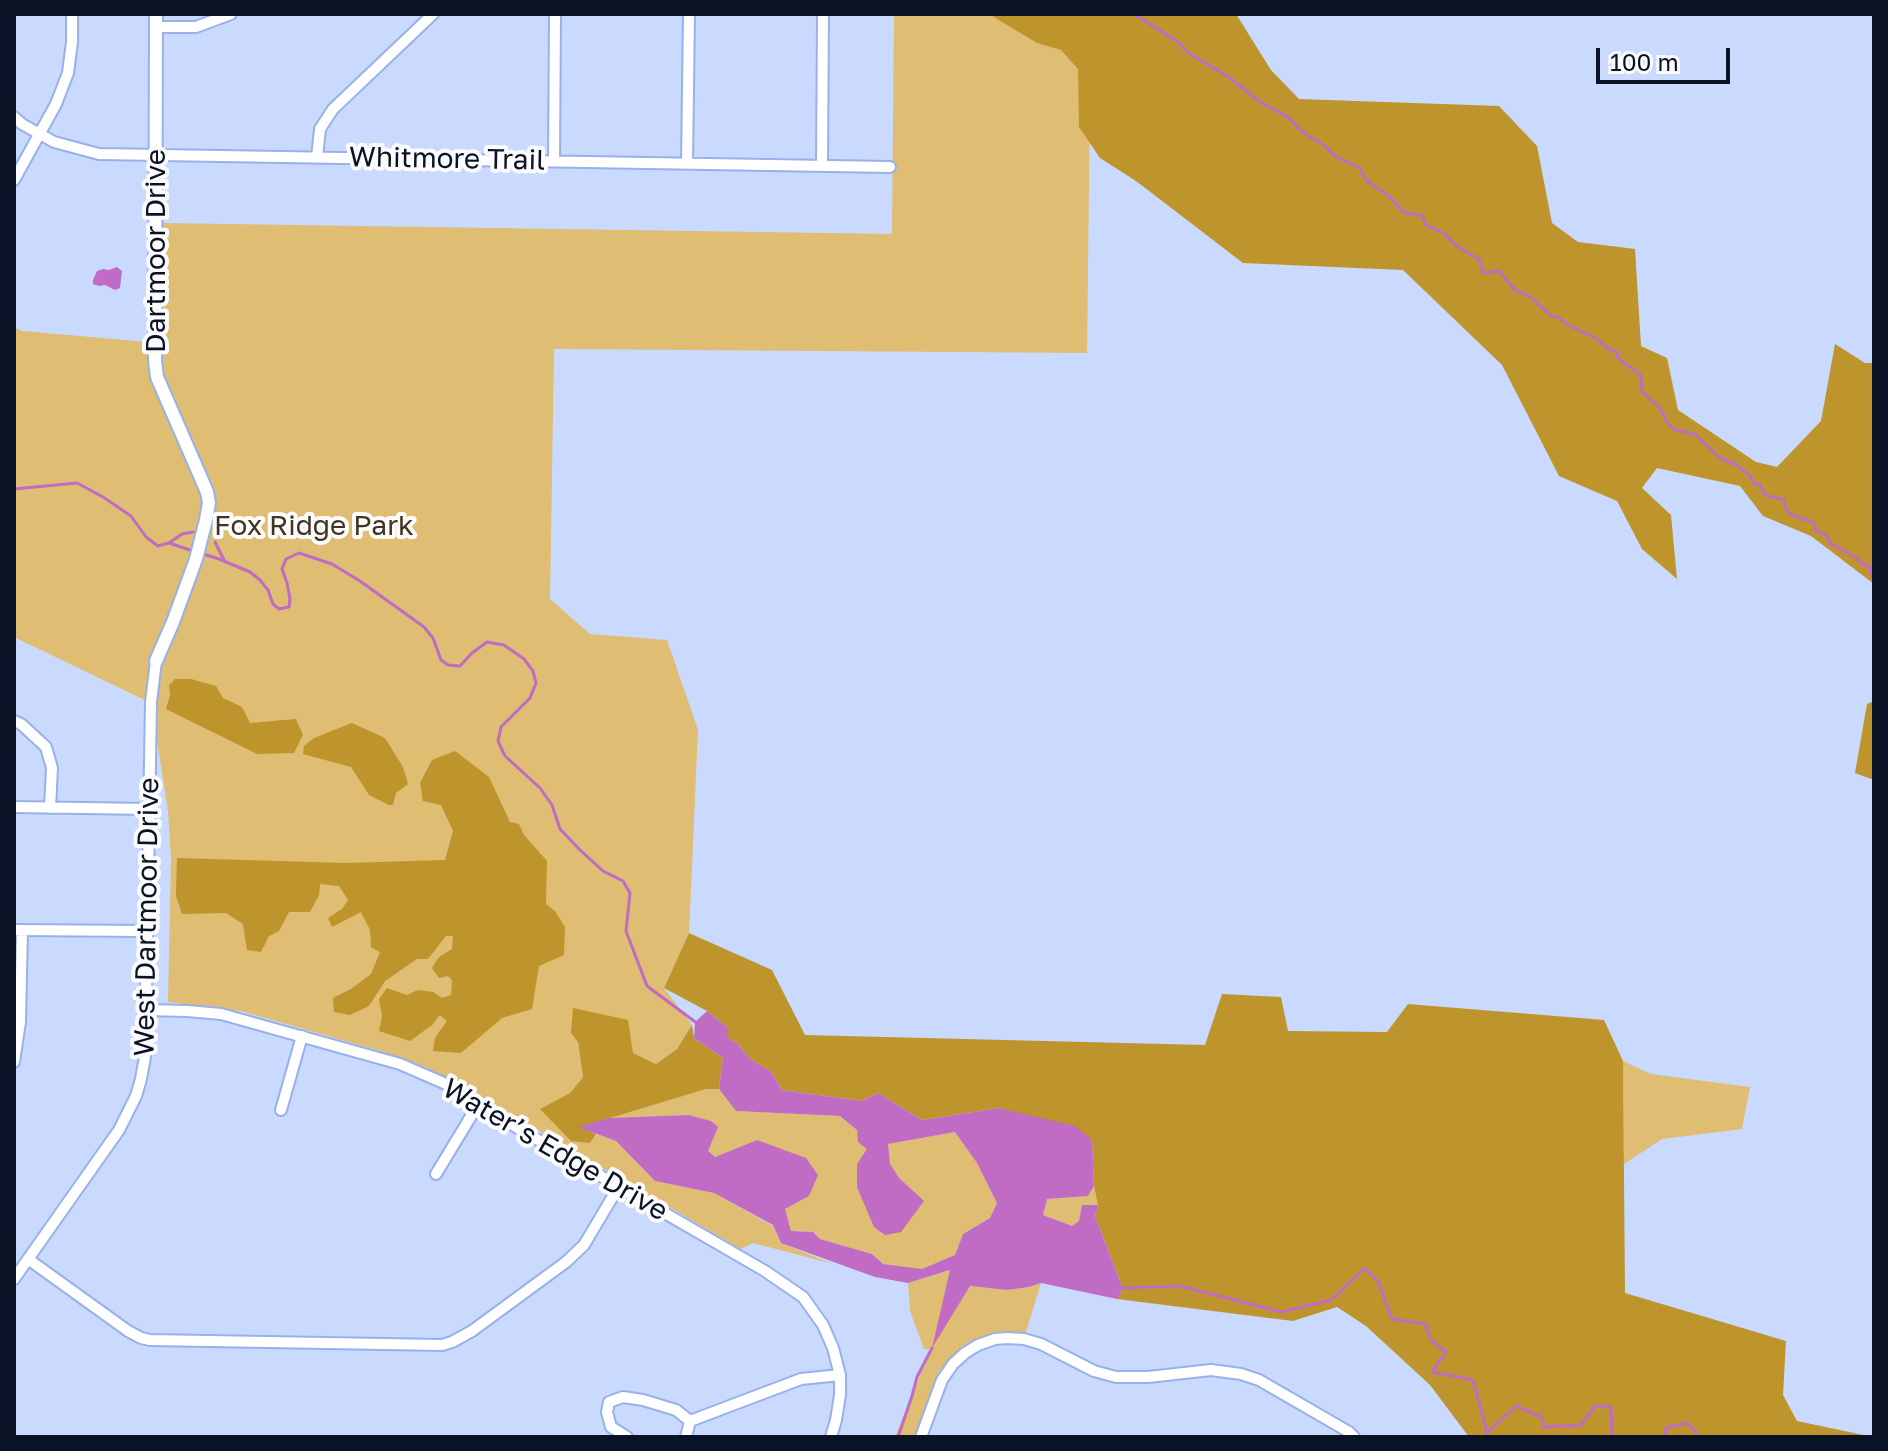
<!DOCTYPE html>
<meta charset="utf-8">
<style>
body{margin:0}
#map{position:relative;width:1888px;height:1451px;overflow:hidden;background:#c9dafe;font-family:"Golos Text",sans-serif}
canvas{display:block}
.frame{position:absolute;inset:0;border:16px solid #0a1226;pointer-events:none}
.scale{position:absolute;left:1596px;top:48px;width:134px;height:36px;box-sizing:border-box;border:4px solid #0a1226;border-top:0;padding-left:10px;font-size:24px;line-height:28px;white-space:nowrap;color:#0a1226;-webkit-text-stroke:6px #fbfbfb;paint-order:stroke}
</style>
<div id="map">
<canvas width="1888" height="1451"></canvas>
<div class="frame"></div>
<div class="scale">100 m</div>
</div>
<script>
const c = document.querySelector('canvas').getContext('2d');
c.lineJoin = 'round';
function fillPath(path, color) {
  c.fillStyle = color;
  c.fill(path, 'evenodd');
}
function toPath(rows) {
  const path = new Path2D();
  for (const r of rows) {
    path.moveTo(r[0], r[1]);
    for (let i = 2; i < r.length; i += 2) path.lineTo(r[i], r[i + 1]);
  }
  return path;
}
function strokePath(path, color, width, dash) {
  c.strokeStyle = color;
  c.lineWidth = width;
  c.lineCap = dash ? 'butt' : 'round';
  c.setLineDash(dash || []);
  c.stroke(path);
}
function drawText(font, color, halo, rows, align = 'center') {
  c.font = font + ' "Golos Text",sans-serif';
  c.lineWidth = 8;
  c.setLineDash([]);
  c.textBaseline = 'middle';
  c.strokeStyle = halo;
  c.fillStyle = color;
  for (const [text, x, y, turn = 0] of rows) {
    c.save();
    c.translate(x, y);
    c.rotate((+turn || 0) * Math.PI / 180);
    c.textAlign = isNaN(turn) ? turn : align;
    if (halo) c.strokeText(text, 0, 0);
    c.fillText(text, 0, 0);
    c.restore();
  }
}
fillPath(toPath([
 [894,14,1091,14,1087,353,554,349,550,599,590,634,667,640,698,730,689,933,664,988,692,1025,677,1049,656,1064,633,1053,578,1042,583,1077,570,1093,540,1109,590,1143,596,1134,616,1141,655,1181,714,1193,773,1226,781,1243,833,1264,753,1243,741,1249,486,1100,428,1068,380,1051,241,1011,168,1002,171,858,168,811,151,703,14,637,14,327,22,331,160,343,162,223,892,234],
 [1623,1061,1651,1074,1750,1087,1742,1129,1662,1139,1624,1164],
 [706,1089,719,1089,736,1111,840,1116,857,1130,867,1149,924,1201,899,1178,889,1164,888,1144,955,1132,977,1163,997,1203,990,1218,963,1234,955,1255,922,1269,883,1264,872,1254,820,1239,813,1232,791,1231,785,1209,809,1196,757,1140,715,1157,708,1152,711,1121,689,1115,608,1118],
 [1094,1186,1098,1205,1082,1205,1079,1221,1072,1226,1043,1215,1047,1199,1087,1196],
 [951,1270,933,1345,969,1286,1007,1290,1029,1287,1041,1283,1026,1332,996,1332,967,1343,939,1371,914,1437,895,1437,931,1349,924,1349,910,1311,908,1283]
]), '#dfbd72');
fillPath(toPath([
 [989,14,1236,14,1271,70,1299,99,1499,106,1537,146,1552,223,1578,242,1635,249,1641,346,1667,358,1678,410,1756,462,1777,467,1821,421,1835,344,1865,363,1874,363,1874,584,1811,536,1763,516,1740,486,1657,468,1642,488,1671,515,1677,579,1642,549,1617,501,1559,476,1502,365,1403,270,1243,263,1136,181,1100,158,1079,127,1078,69,1061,50,1037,43],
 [175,679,191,679,216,686,223,698,242,707,250,723,296,719,303,735,294,753,257,754,166,709,170,695,169,685],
 [1874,701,1874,780,1855,773,1867,704],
 [352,723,385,738,403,767,408,784,396,793,393,805,389,805,369,795,351,767,303,754,304,746,314,738],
 [455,751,489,777,510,822,519,824,524,835,547,861,546,904,555,911,565,927,564,955,539,966,532,1009,502,1018,461,1053,433,1051,435,1038,447,1021,440,1015,432,1025,410,1041,379,1031,382,1016,379,999,387,988,407,995,418,990,433,992,442,998,451,995,452,980,448,976,439,978,432,968,439,957,452,949,453,936,446,936,428,959,417,959,385,981,369,1006,350,1015,334,1012,333,998,351,989,371,974,380,952,371,947,370,930,361,912,332,927,328,918,342,909,348,900,339,886,320,884,319,895,310,912,289,912,279,931,269,936,261,952,247,950,243,924,226,913,182,914,176,896,177,858,345,863,445,860,453,831,441,805,423,801,420,783,432,760],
 [689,933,772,970,805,1035,1205,1045,1222,994,1281,997,1288,1031,1387,1032,1408,1004,1604,1020,1623,1061,1625,1293,1786,1341,1783,1395,1797,1421,1873,1437,1469,1437,1430,1385,1366,1326,1337,1307,1293,1321,1117,1299,1123,1289,1095,1216,1098,1205,1094,1186,1092,1140,999,1108,922,1120,878,1093,861,1101,782,1090,771,1072,750,1059,737,1043,727,1038,727,1027,707,1011,664,988],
 [573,1008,628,1020,633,1053,656,1064,677,1049,692,1025,694,1038,723,1058,719,1089,706,1089,580,1127,596,1134,590,1143,571,1141,540,1109,570,1093,583,1077,578,1042,571,1033]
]), '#be942c');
fillPath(toPath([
 [117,267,122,271,120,288,115,290,105,285,99,286,93,284,93,280,97,271,103,269,109,270],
 [707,1011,728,1028,727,1038,737,1043,750,1059,771,1072,782,1090,861,1101,878,1093,922,1120,999,1108,1075,1126,1092,1140,1094,1186,1088,1196,1047,1199,1043,1215,1072,1226,1079,1221,1082,1205,1098,1205,1095,1216,1123,1289,1117,1299,1041,1283,1029,1287,1007,1290,970,1286,932,1348,950,1270,908,1283,875,1277,781,1243,773,1225,714,1193,655,1181,616,1141,578,1127,608,1118,689,1115,711,1121,718,1127,708,1151,715,1157,757,1140,806,1158,818,1175,809,1196,785,1209,791,1231,813,1232,820,1239,872,1254,883,1264,922,1269,955,1255,963,1234,990,1218,997,1203,977,1163,955,1132,888,1144,890,1164,899,1178,924,1201,901,1232,885,1235,874,1227,857,1187,857,1164,867,1149,858,1142,857,1130,840,1116,736,1111,719,1089,723,1058,694,1038,695,1022]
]), '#c06bc4');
strokePath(toPath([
 [1134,14,1178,42,1187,52,1230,78,1260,102,1288,117,1301,131,1322,144,1336,157,1360,168,1367,181,1389,196,1403,212,1422,216,1426,225,1444,233,1456,246,1479,259,1483,273,1499,271,1516,291,1528,295,1551,316,1559,317,1567,325,1594,337,1610,350,1617,352,1619,359,1641,375,1642,392,1660,408,1667,422,1675,430,1695,434,1720,458,1737,465,1751,477,1753,483,1759,484,1765,495,1784,500,1785,507,1790,514,1814,523,1816,531,1826,535,1831,544,1857,558,1860,563,1869,566,1874,582],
 [14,489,77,483,103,497,131,516,146,537,158,546,169,543,193,551],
 [215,542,224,560],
 [169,543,182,534,193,532],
 [200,553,219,559,250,572,260,580,268,590,273,604,279,609,289,607,290,599,287,583,282,569,286,559,299,553,332,564,360,581,424,627,433,638,441,660,448,665,460,666,472,653,487,642,504,645,524,659,533,671,536,683,530,698,501,727,498,741,505,756,540,788,552,805,560,829,580,850,603,871,623,881,630,893,626,931,647,986,698,1024],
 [1121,1288,1180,1286,1281,1312,1331,1300,1365,1268,1378,1281,1392,1319,1425,1324,1431,1340,1446,1352,1432,1372,1473,1380,1487,1433,1516,1406,1542,1417,1544,1427,1581,1425,1595,1406,1611,1407,1612,1437],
 [898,1437,912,1396,917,1377,932,1348],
 [1666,1437,1665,1428,1687,1423,1696,1432,1697,1437]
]), '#c06bc4', 3);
const minor = toPath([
 [157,27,196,27,231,14],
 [14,117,22,124,54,142,99,154,890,167],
 [317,157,320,129,333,109,433,14],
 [554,161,555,14],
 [687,163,689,14],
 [822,165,823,14],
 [14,180,56,104,68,73,72,42,72,14],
 [14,721,21,724,46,747,52,768,50,808],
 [14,807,150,809],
 [14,930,146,931],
 [146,1010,187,1011,221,1014,400,1064,446,1084,479,1103,502,1119,765,1271,803,1297,823,1325,833,1348,840,1375,840,1395,836,1420,831,1437],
 [14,1062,20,1022,22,930],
 [281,1110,302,1036],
 [436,1174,479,1103],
 [28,1259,128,1331,141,1338,150,1340,442,1345,452,1342,472,1331,566,1262,584,1245,619,1186],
 [14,1279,119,1130,136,1096,141,1079,145,1057,151,702,156,661],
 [690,1421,801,1379,840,1375],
 [627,1437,611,1427,607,1412,609,1402,623,1397,643,1400,676,1410,690,1421,686,1437],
 [921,1437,942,1380,953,1364,965,1353,978,1345,995,1339,1007,1338,1024,1339,1041,1344,1094,1371,1116,1377,1148,1377,1211,1370,1241,1374,1259,1380,1349,1432,1354,1437]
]);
const tertiary = toPath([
 [156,14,155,361,157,377,207,492,209,503,206,520,196,559,173,622,156,661]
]);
strokePath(minor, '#97b1ea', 14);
strokePath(tertiary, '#97b1ea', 16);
strokePath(minor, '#fff', 10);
strokePath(tertiary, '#fff', 12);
drawText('28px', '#0a1226', '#fbfbfb', [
 ["Whitmore Trail",447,159,1],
 ["Dartmoor Drive",156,251,-90],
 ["West Dartmoor Drive",147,917,-89],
 ["Water’s Edge Drive",555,1150,30]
]);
drawText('28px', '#3f3520', '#fbfbfb', [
 ["Fox Ridge Park",314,526]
]);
</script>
